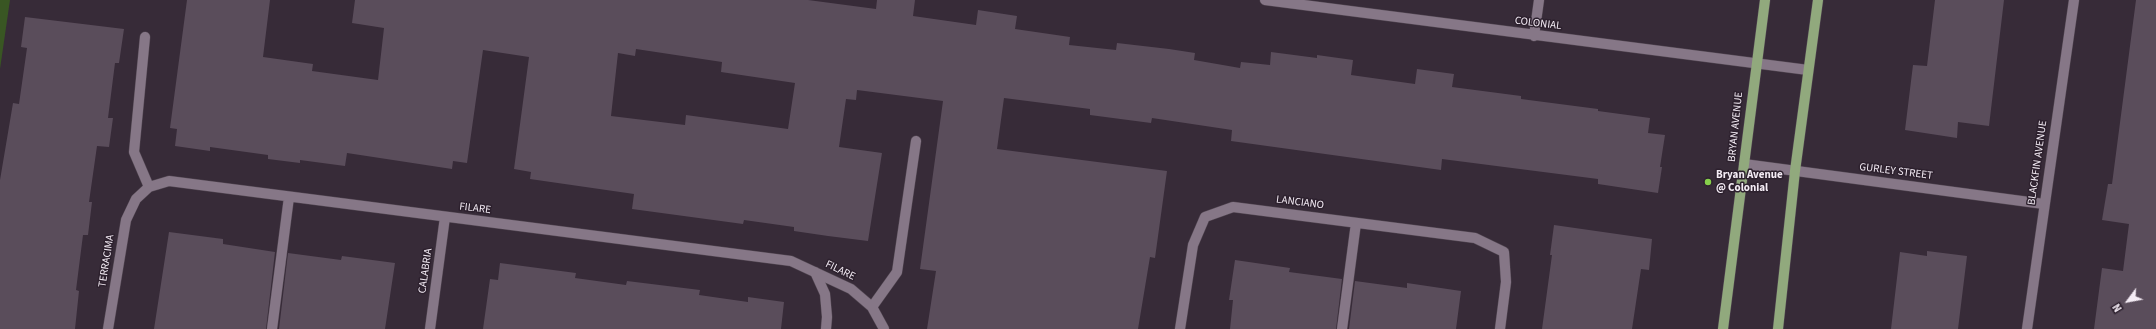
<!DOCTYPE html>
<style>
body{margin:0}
#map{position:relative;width:2156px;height:329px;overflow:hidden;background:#372b38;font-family:"Source Sans 3",sans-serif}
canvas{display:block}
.north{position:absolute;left:2108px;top:281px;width:40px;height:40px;-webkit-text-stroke:3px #2d212e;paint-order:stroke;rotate:238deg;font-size:11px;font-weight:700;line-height:16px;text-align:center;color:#f4ecf5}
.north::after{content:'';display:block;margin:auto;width:14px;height:18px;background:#f4ecf5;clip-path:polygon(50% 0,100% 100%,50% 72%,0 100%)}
</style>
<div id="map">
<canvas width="2156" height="329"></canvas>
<div class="north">N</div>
</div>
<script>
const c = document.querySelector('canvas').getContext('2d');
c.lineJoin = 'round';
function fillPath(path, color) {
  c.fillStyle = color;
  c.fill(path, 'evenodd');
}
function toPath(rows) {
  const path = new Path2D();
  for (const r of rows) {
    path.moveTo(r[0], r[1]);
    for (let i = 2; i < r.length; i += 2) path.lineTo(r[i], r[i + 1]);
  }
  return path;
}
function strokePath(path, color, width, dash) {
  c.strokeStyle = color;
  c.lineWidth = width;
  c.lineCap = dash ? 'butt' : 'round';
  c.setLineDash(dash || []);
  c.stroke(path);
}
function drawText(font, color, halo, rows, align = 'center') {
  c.font = font + ' "Source Sans 3",sans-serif';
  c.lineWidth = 3;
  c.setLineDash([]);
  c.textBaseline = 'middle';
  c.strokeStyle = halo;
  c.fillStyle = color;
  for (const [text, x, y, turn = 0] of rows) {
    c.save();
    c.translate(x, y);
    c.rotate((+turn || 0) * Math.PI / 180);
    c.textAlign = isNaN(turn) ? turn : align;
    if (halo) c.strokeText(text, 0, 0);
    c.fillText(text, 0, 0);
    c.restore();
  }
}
fillPath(toPath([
 [0,0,10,0,0,69]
]), '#395623');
fillPath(toPath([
 [187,0,270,0,263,57,313,64,312,71,378,80,384,28,352,23,355,0,808,0,876,9,877,0,915,0,913,16,976,25,978,10,1017,16,1015,29,1070,37,1069,45,1116,50,1117,43,1169,49,1195,53,1194,60,1240,68,1241,62,1270,65,1271,52,1317,58,1317,55,1353,60,1351,75,1415,84,1417,69,1454,74,1452,87,1521,96,1521,99,1598,109,1598,111,1650,118,1648,133,1665,135,1660,167,1662,167,1658,193,1598,184,1598,179,1512,168,1442,159,1441,170,1231,141,1232,130,1152,118,1151,123,1090,115,1090,109,1004,98,997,149,1167,171,1155,258,1150,257,1138,329,927,329,936,271,920,269,943,101,857,90,856,100,846,99,839,147,882,153,868,241,828,236,794,231,794,227,744,220,743,224,632,209,634,194,530,179,531,172,514,169,529,57,483,50,467,163,453,161,452,169,347,153,345,166,300,160,300,163,268,159,268,155,210,147,210,151,175,146,177,129,170,128],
 [636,49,722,62,721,72,795,83,788,129,686,115,685,125,611,116,618,53,635,56],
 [1935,0,2004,0,1989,126,1958,122,1957,138,1905,130,1913,65,1927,66],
 [2136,0,2156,0,2156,329,2094,329,2102,268,2123,271,2129,224,2102,220,2108,184,2112,184],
 [25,17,124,29,119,63,115,63,108,118,113,118,109,147,97,146,89,202,92,202,88,235,83,235,76,290,79,291,75,329,0,329,0,180,13,103,19,104,27,48,21,47],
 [1554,225,1652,239,1649,270,1641,269,1632,329,1542,329,1552,255,1550,255],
 [169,232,223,239,223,244,275,252,266,329,154,329],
 [1927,251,1967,256,1958,329,1891,329,1900,252,1927,256],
 [288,253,341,260,342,256,395,263,385,329,279,329],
 [1235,260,1290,268,1289,272,1342,279,1336,329,1230,329,1233,300,1229,300],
 [500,263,576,273,575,278,626,285,627,281,700,290,699,295,748,302,748,297,784,302,781,329,483,329,490,279,498,280],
 [1355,281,1407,288,1407,283,1461,291,1456,329,1349,329]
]), '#5a4d5b');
const minor = toPath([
 [1265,0,1808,70],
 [1534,36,1539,0],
 [145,37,134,152,149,187],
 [1744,164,2044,204],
 [815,272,825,294,827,317,826,329],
 [872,307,897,272,916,141],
 [108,329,126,220,136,199,149,187,169,181,791,261,851,289,872,307,884,329],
 [272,329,289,197],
 [430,329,445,217],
 [1180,329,1193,245,1205,217,1233,207,1475,238,1504,252,1506,282,1500,329],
 [1342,329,1356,223],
 [2027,329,2074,0]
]);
const major = toPath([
 [1723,329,1765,0],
 [1778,329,1795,171,1818,0]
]);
strokePath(minor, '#524752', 11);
strokePath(major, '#524752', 11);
strokePath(minor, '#867787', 10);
strokePath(major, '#91a97d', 10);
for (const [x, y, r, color] of [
 [1708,182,4,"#86cf4b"]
]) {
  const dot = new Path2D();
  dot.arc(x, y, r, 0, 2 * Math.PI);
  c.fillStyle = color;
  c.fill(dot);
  strokePath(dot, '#2d212e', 1.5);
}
drawText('11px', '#f4ecf5', '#2d212e', [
 ["COLONIAL",1538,24,7],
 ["BRYAN AVENUE",1736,127,-84],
 ["BLACKFIN AVENUE",2038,163,-82],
 ["GURLEY STREET",1896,172,7],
 ["LANCIANO",1300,203,7],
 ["FILARE",475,209,7],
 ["TERRACIMA",107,261,-81],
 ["CALABRIA",426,271,-82],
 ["FILARE",840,271,26]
]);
drawText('bold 11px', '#f4ecf5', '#2d212e', [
 ["Bryan Avenue",1716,176],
 ["@ Colonial",1716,189]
], 'left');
</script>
